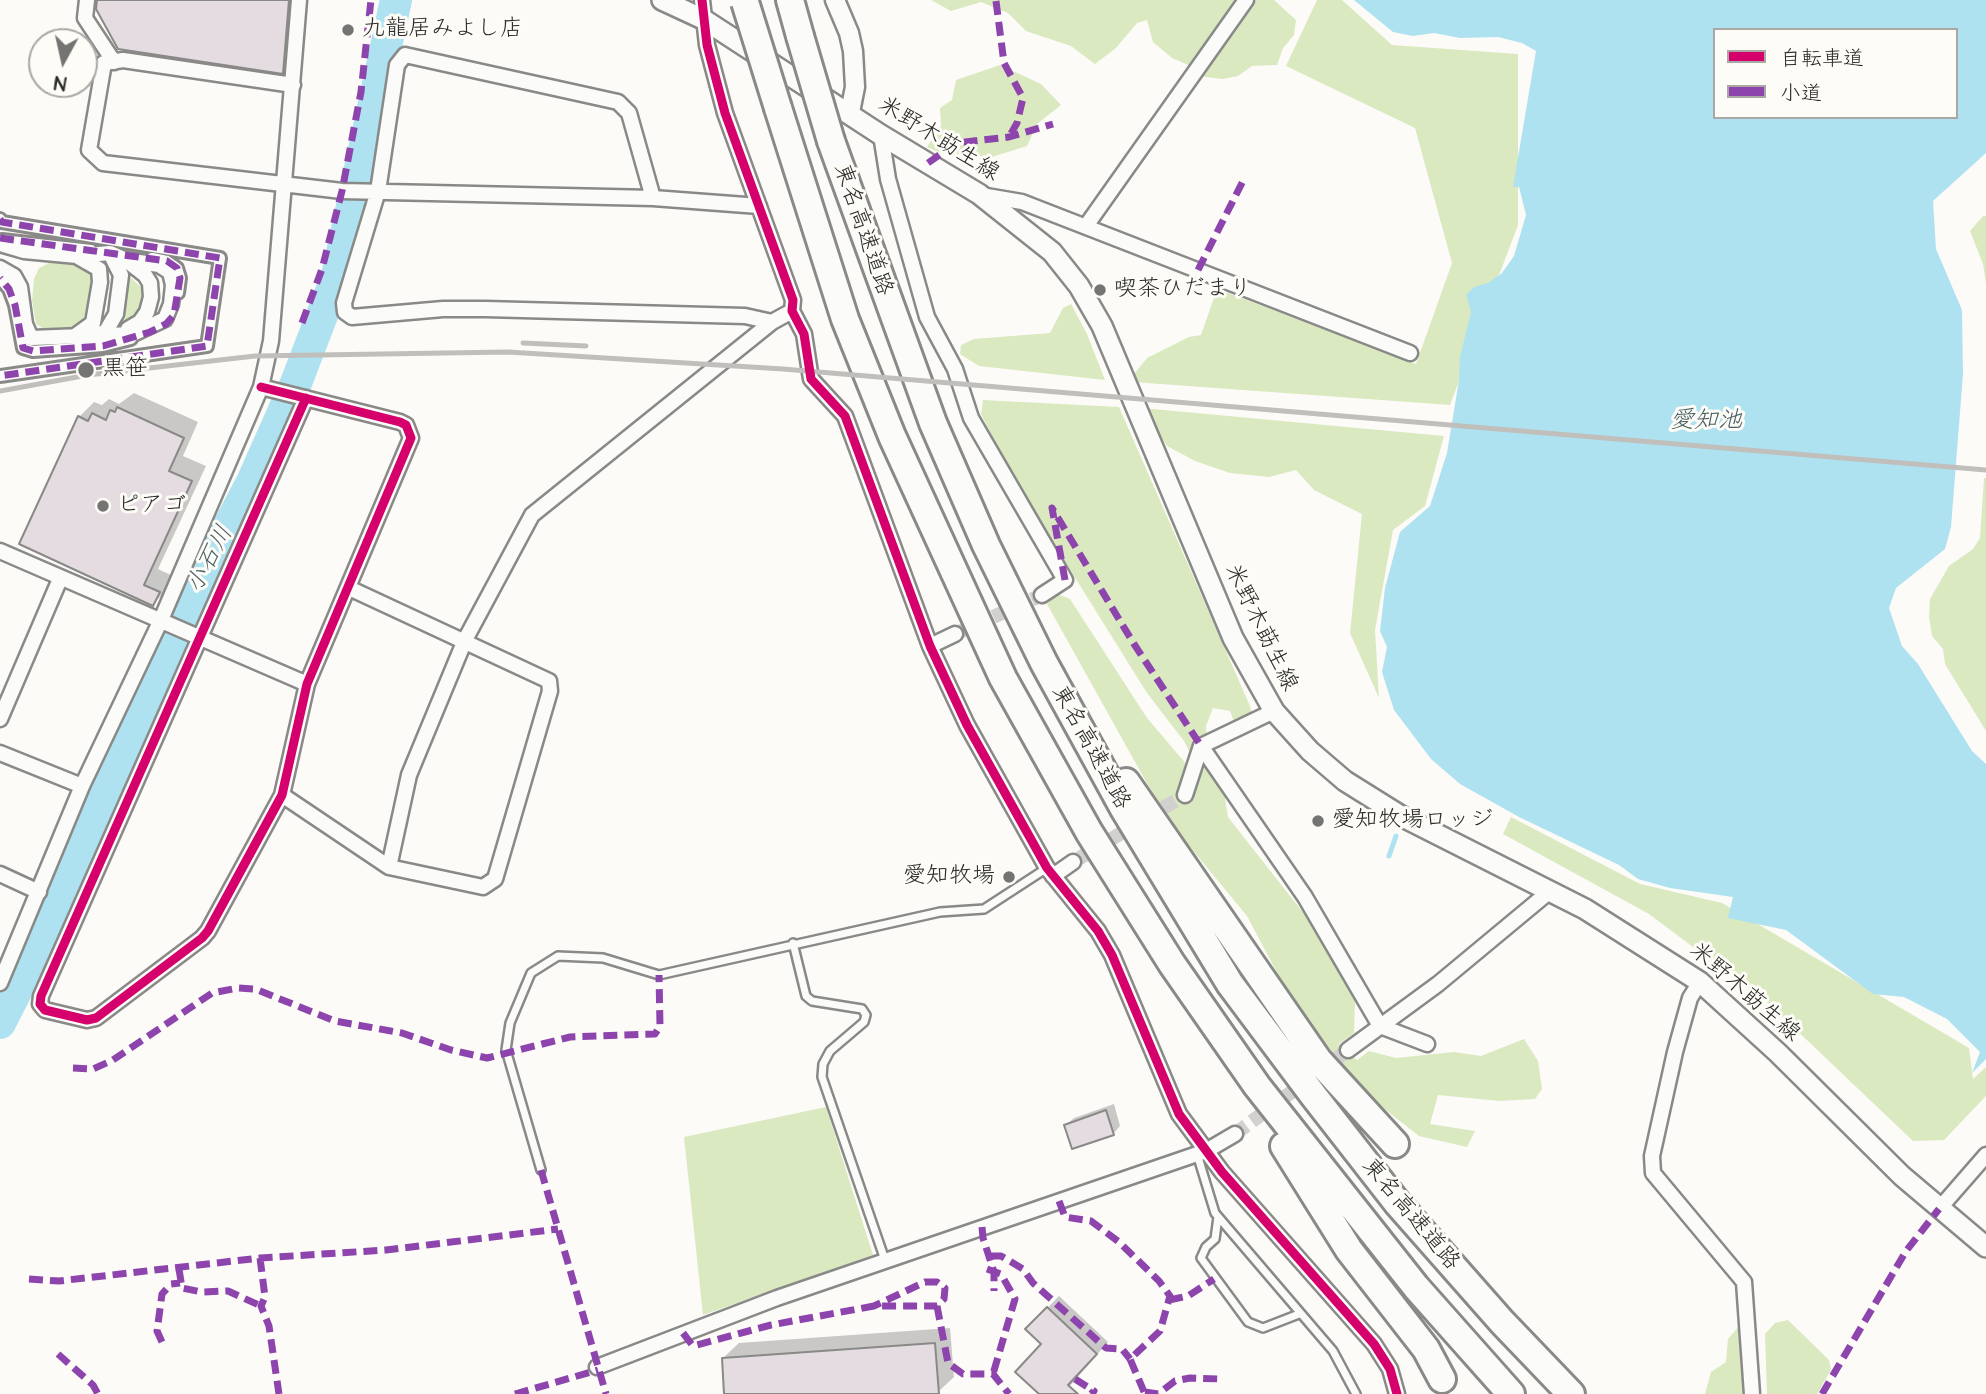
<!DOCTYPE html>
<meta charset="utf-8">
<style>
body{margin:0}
#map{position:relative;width:1986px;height:1394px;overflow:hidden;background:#fcfbf8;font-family:"Architects Daughter","Klee One",sans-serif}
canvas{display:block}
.legend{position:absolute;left:1713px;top:28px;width:245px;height:91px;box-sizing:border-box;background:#fdfcf7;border:2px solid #a9a8a5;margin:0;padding:9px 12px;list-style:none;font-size:21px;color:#2b2b2b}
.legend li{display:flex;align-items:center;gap:14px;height:35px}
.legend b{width:35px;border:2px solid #a9a8a5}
.north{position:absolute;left:28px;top:28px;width:70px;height:70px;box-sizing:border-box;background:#fdfcf7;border:2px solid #a9a8a5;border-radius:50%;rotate:188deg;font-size:19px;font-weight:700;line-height:28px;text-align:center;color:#2b2b2b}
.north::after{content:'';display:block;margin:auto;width:24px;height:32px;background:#747473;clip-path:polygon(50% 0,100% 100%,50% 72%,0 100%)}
</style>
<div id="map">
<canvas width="1986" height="1394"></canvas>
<ul class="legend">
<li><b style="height:9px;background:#d6006c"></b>自転車道</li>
<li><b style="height:9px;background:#8e44ad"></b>小道</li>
</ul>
<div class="north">N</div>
</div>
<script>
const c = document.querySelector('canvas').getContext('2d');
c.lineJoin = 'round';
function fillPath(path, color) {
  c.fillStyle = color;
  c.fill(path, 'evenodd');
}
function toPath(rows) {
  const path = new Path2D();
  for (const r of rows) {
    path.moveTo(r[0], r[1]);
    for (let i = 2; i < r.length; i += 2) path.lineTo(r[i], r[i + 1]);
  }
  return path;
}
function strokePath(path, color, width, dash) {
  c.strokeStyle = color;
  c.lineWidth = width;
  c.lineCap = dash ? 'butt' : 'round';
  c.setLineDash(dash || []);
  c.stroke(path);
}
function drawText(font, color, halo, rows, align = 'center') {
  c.font = font + ' "Architects Daughter","Klee One",sans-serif';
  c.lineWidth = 6;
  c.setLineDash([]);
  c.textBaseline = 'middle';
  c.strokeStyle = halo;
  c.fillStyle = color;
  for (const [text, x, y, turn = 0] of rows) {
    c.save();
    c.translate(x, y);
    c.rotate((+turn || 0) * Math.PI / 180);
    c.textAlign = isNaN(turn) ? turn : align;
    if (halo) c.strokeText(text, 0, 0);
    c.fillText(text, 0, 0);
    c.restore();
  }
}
fillPath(toPath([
 [931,0,1242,0,1195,68,1172,58,1153,42,1147,20,1137,23,1116,48,1095,64,1071,46,1026,31,1008,13,981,2,951,11],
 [1256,0,1274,0,1296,20,1294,35,1283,48,1277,65,1252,66,1238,76,1223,79,1197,76],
 [1317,0,1342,0,1392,45,1518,54,1518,225,1450,405,1133,382,1134,374,1147,358,1189,337,1201,335,1216,292,1223,291,1416,364,1452,263,1415,128,1286,66],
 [1000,65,1041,84,1061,105,1037,124,1027,146,992,157,941,153,927,147,941,126,940,108,952,100,956,80],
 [1983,216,1986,216,1986,284,1983,264,1970,231],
 [53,261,82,267,92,276,88,317,83,325,73,330,47,331,36,324,32,300,34,279,39,268],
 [130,277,142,288,144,296,135,316,124,320,127,278],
 [1071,304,1087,334,1105,380,979,366,960,354,961,345,974,339,1050,333,1063,308],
 [983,400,1119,407,1250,706,1256,729,1240,737,1230,711,1213,708,1206,726,1208,767,1224,792,1228,817,1301,910,1356,965,1354,1033,1339,1044,1357,1060,1369,1051,1396,1058,1454,1052,1481,1056,1524,1039,1538,1061,1542,1089,1535,1099,1500,1101,1438,1095,1430,1124,1475,1131,1467,1147,1419,1136,1368,1096,1311,1027,1284,986,1247,916,1186,842,1149,787,1047,604,1057,594,1070,599,1147,718,1199,779,1198,768,1184,741,1147,693,1016,483,981,414],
 [1142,408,1444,436,1425,506,1393,530,1375,630,1379,698,1350,633,1362,514,1314,490,1296,470,1269,477,1230,473,1195,461,1167,446],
 [1984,478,1986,478,1986,731,1945,664,1943,649,1932,636,1929,617,1930,599,1949,566,1973,549,1980,538],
 [1511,817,1640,884,1722,903,1969,1048,1973,1079,1986,1067,1986,1096,1944,1140,1913,1141,1769,1004,1649,914,1503,834],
 [826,1107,873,1255,703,1315,684,1137],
 [1788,1320,1829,1360,1831,1370,1817,1394,1767,1394,1765,1334,1775,1323],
 [1741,1324,1746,1394,1705,1394,1711,1372,1726,1362,1728,1339]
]), '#dae9c0');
fillPath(toPath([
 [1354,0,1986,0,1986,153,1933,201,1936,249,1962,310,1963,374,1951,527,1945,549,1896,588,1889,608,1902,646,1918,664,1972,751,1986,764,1986,1059,1972,1073,1980,1052,1947,1019,1904,997,1873,994,1786,930,1728,918,1733,897,1670,888,1638,879,1619,865,1519,817,1460,784,1431,759,1394,710,1382,672,1387,647,1380,631,1385,588,1400,532,1430,506,1447,453,1459,380,1460,357,1471,312,1466,295,1474,287,1488,283,1502,273,1514,256,1526,215,1519,187,1513,187,1536,51,1522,43,1498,37,1460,38,1434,33,1413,36,1393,32],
 [1715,30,1956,30,1956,117,1715,117]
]), '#aee2f0');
fillPath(toPath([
 [99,0,303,0,298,56,283,72],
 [134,393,198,422,183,456,206,466,158,569,173,576,168,589,153,604,21,543,79,417,94,402,102,405,109,399,119,404],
 [1114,1104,1120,1126,1113,1134,1066,1125,1074,1118],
 [1059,1296,1108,1342,1063,1394,1041,1394,1043,1344,1027,1329],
 [950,1328,954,1377,938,1392,726,1394,723,1358,739,1343]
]), '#0003');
strokePath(toPath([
 [1389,856,1396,836]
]), '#aee2f0', 5);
strokePath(toPath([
 [0,1023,30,964,183,613,252,482,296,383,337,276,396,0]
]), '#aee2f0', 32);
const building = toPath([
 [97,0,289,0,283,74,118,49,96,9,97,0],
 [117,407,184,438,169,471,192,481,144,585,160,592,153,606,19,544,78,416,88,421,92,413,106,420,110,410,115,412,117,407],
 [1106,1110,1114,1135,1072,1149,1064,1125,1106,1110],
 [1047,1307,1097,1354,1068,1385,1078,1394,1039,1394,1015,1372,1041,1344,1025,1329,1047,1307],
 [935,1343,939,1394,724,1394,722,1358,935,1343]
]);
fillPath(building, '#e4dce1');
strokePath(building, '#898987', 2);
strokePath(toPath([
 [955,634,1042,595],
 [1073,862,1185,795],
 [1235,1134,1348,1050]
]), '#d2d1cf', 14, [14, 7]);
const service = toPath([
 [793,943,806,996,812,1001,862,1009,866,1015,864,1022,830,1051,823,1064,822,1077,885,1260],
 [1197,1154,1215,1213,1333,1351,1356,1394],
 [541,1170,506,1050,510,1023,531,973,558,956,603,958,659,975,940,912,984,909,1047,868],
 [1218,1217,1215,1239,1206,1247,1201,1258,1248,1322,1263,1328,1299,1314]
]);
const pedestrian = toPath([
 [0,219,2,222,220,258,207,346,0,376],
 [2,240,91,250],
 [152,258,167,261,177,268,180,278,178,293],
 [0,278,9,289,15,305,23,348,33,351,103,346,131,339]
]);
const minor = toPath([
 [87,0,85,18,114,62],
 [702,0,707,45,725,113,793,300,792,311,804,334,811,379,845,416,930,646,967,725,1047,868,1098,931,1112,955,1179,1114,1222,1172,1374,1344,1390,1369,1397,1394],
 [293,85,123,60,104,63,89,150,103,163,342,191,653,198,759,206],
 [881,135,888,179,927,317,955,369,971,418,1065,580,1042,595],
 [981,195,1022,202,1410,353],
 [653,198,629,113,618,102,405,55,397,65,378,191,344,303,345,312,352,317,443,309,485,309,745,316,772,322],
 [1086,226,1246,0],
 [0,244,24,251,77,256,110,253,126,260,159,265,170,272,173,285,171,304,165,319,133,334,31,338,25,324,20,287,14,276,0,268],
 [127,261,145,275,150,283,151,297,147,312,140,322,128,329],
 [75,336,93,323,100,282,99,269,78,257],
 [95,336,106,331,116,314,121,275,110,253],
 [261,387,400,422,406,425,411,438,307,684,282,795,208,931,202,938,96,1018,87,1020,45,1010,40,1004,41,996,306,398],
 [0,551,307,684],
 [930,646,955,634],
 [0,719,60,579],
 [1201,746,1305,897,1380,1026,1427,1044],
 [1201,746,1274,711],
 [0,753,82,786],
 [282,795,389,867,483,887,495,879,550,691,549,681,349,588],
 [1185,795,1201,746],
 [389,867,409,775,465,640,532,515,772,322,792,311],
 [0,874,39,892],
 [1053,876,1073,862],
 [1700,982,1690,998,1675,1052,1652,1156,1653,1173,1744,1282,1752,1394],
 [0,983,82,786,160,622,261,387,271,341,299,0],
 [1348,1050,1438,984,1550,891],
 [1939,1209,1986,1155],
 [597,1367,777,1298,1206,1151,1235,1134]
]);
const tertiary = toPath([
 [835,0,849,33,853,51,855,87,850,112]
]);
const secondary = toPath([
 [662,0,703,19,881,135,979,194,1052,252,1079,286,1102,326,1233,638,1274,711,1310,751,1345,781,1401,816,1585,909,1700,982,1778,1053,1902,1176,1986,1247]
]);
const motorway = toPath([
 [790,0,800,36],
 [778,108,845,319,892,436,1003,678,1089,832,1172,964,1257,1086,1416,1287,1511,1394],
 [831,141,933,423,986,545,1044,663,1124,809,1230,984,1313,1095,1398,1204,1502,1322,1571,1394],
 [1126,782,1318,1060,1395,1144],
 [1284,1146,1349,1250,1426,1349,1442,1379]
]);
strokePath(service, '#898987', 12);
strokePath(pedestrian, '#898987', 16);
strokePath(minor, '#898987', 19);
strokePath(tertiary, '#898987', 23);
strokePath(secondary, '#898987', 24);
strokePath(motorway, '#898987', 32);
strokePath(service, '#fbfbf9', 7);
strokePath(pedestrian, '#fbfbf9', 10);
strokePath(minor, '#fbfbf9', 14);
strokePath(tertiary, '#fbfbf9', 18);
strokePath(secondary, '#fbfbf9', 19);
strokePath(motorway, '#fbfbf9', 26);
strokePath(toPath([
 [523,343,586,346],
 [0,391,88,375,255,356,508,352,783,369,1986,470]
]), '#c0bfbc', 5);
const motorwayBridge = toPath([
 [745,2,778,108],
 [800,36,831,141]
]);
strokePath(motorwayBridge, '#898987', 32, []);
strokePath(motorwayBridge, '#fbfbf9', 26);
strokePath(toPath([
 [996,1,1004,63,1023,98,1017,123,1009,137],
 [928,163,956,143,1009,137,1053,124],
 [0,219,2,222,220,258,207,346,0,376],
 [0,238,167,261,177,268,180,278,174,315,166,324,150,332,103,346,33,351,23,348,15,305,9,289,0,278],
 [1198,270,1244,179],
 [302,323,322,269,342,191,361,92,371,0],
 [1065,580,1052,508,1134,644,1201,746],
 [73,1068,93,1069,113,1060,212,993,238,988,255,989,335,1021,402,1033,451,1050,487,1058,570,1037,655,1034,660,1026,659,975],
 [541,1170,606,1394],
 [1059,1201,1065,1217,1091,1221,1119,1242,1159,1281,1170,1296,1160,1331,1130,1359,1145,1394],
 [982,1227,983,1238,994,1272,994,1291],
 [991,1256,1001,1256,1023,1269,1033,1283,1106,1348,1122,1349,1130,1359],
 [260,1258,265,1297,261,1306,269,1326,279,1394],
 [179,1269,182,1288,202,1292,228,1291,261,1306],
 [987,1269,1001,1274,1015,1299,993,1374],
 [29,1279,59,1281,260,1258,386,1250,558,1229],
 [1169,1300,1188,1296,1214,1279],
 [937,1306,948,1363,963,1374,993,1374,1009,1394],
 [683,1333,693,1346,771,1325,874,1306,937,1306,944,1299,945,1288,937,1282,925,1282,874,1306],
 [162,1342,157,1331,162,1294,171,1284,180,1283],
 [58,1354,93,1385,98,1394],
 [1075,1379,1094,1391,1091,1394],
 [1145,1392,1158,1394,1175,1381,1190,1378,1221,1379],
 [515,1394,598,1370],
 [1822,1394,1906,1251,1939,1209]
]), '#8e44ad', 7, [14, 7]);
strokePath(toPath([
 [702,0,707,45,725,113,793,300,792,311,804,334,811,379,845,416,930,646,967,725,1047,868,1098,931,1112,955,1179,1114,1222,1172,1374,1344,1390,1369,1397,1394],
 [261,387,400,422,406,425,411,438,307,684,282,795,208,931,202,938,96,1018,87,1020,45,1010,40,1004,41,996,306,398]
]), '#d6006c', 9);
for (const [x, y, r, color] of [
 [348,30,7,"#747473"],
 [1100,290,7,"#747473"],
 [86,370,9,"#747473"],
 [103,506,7,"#747473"],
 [1318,821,7,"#747473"],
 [1009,877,7,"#747473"]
]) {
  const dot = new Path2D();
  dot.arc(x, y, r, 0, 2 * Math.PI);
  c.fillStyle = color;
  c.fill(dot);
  strokePath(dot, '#fdfcf7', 2.5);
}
drawText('23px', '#2b2b2b', '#fdfcf7', [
 ["九龍居みよし店",362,30],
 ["喫茶ひだまり",1114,290],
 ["黒笹",102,370],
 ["ピアゴ",117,506],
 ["愛知牧場ロッジ",1332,821],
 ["愛知牧場",995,877,"right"]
], 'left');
drawText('23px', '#2b2b2b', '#fdfcf7', [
 ["米野木莇生線",938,140,32],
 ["東名高速道路",862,230,71],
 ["米野木莇生線",1260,628,64],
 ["東名高速道路",1090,748,61],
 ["米野木莇生線",1744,993,41],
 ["東名高速道路",1410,1215,50]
]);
drawText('italic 24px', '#485f65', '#fdfcf7', [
 ["愛知池",1706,422],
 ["小石川",211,560,-62]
]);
</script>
